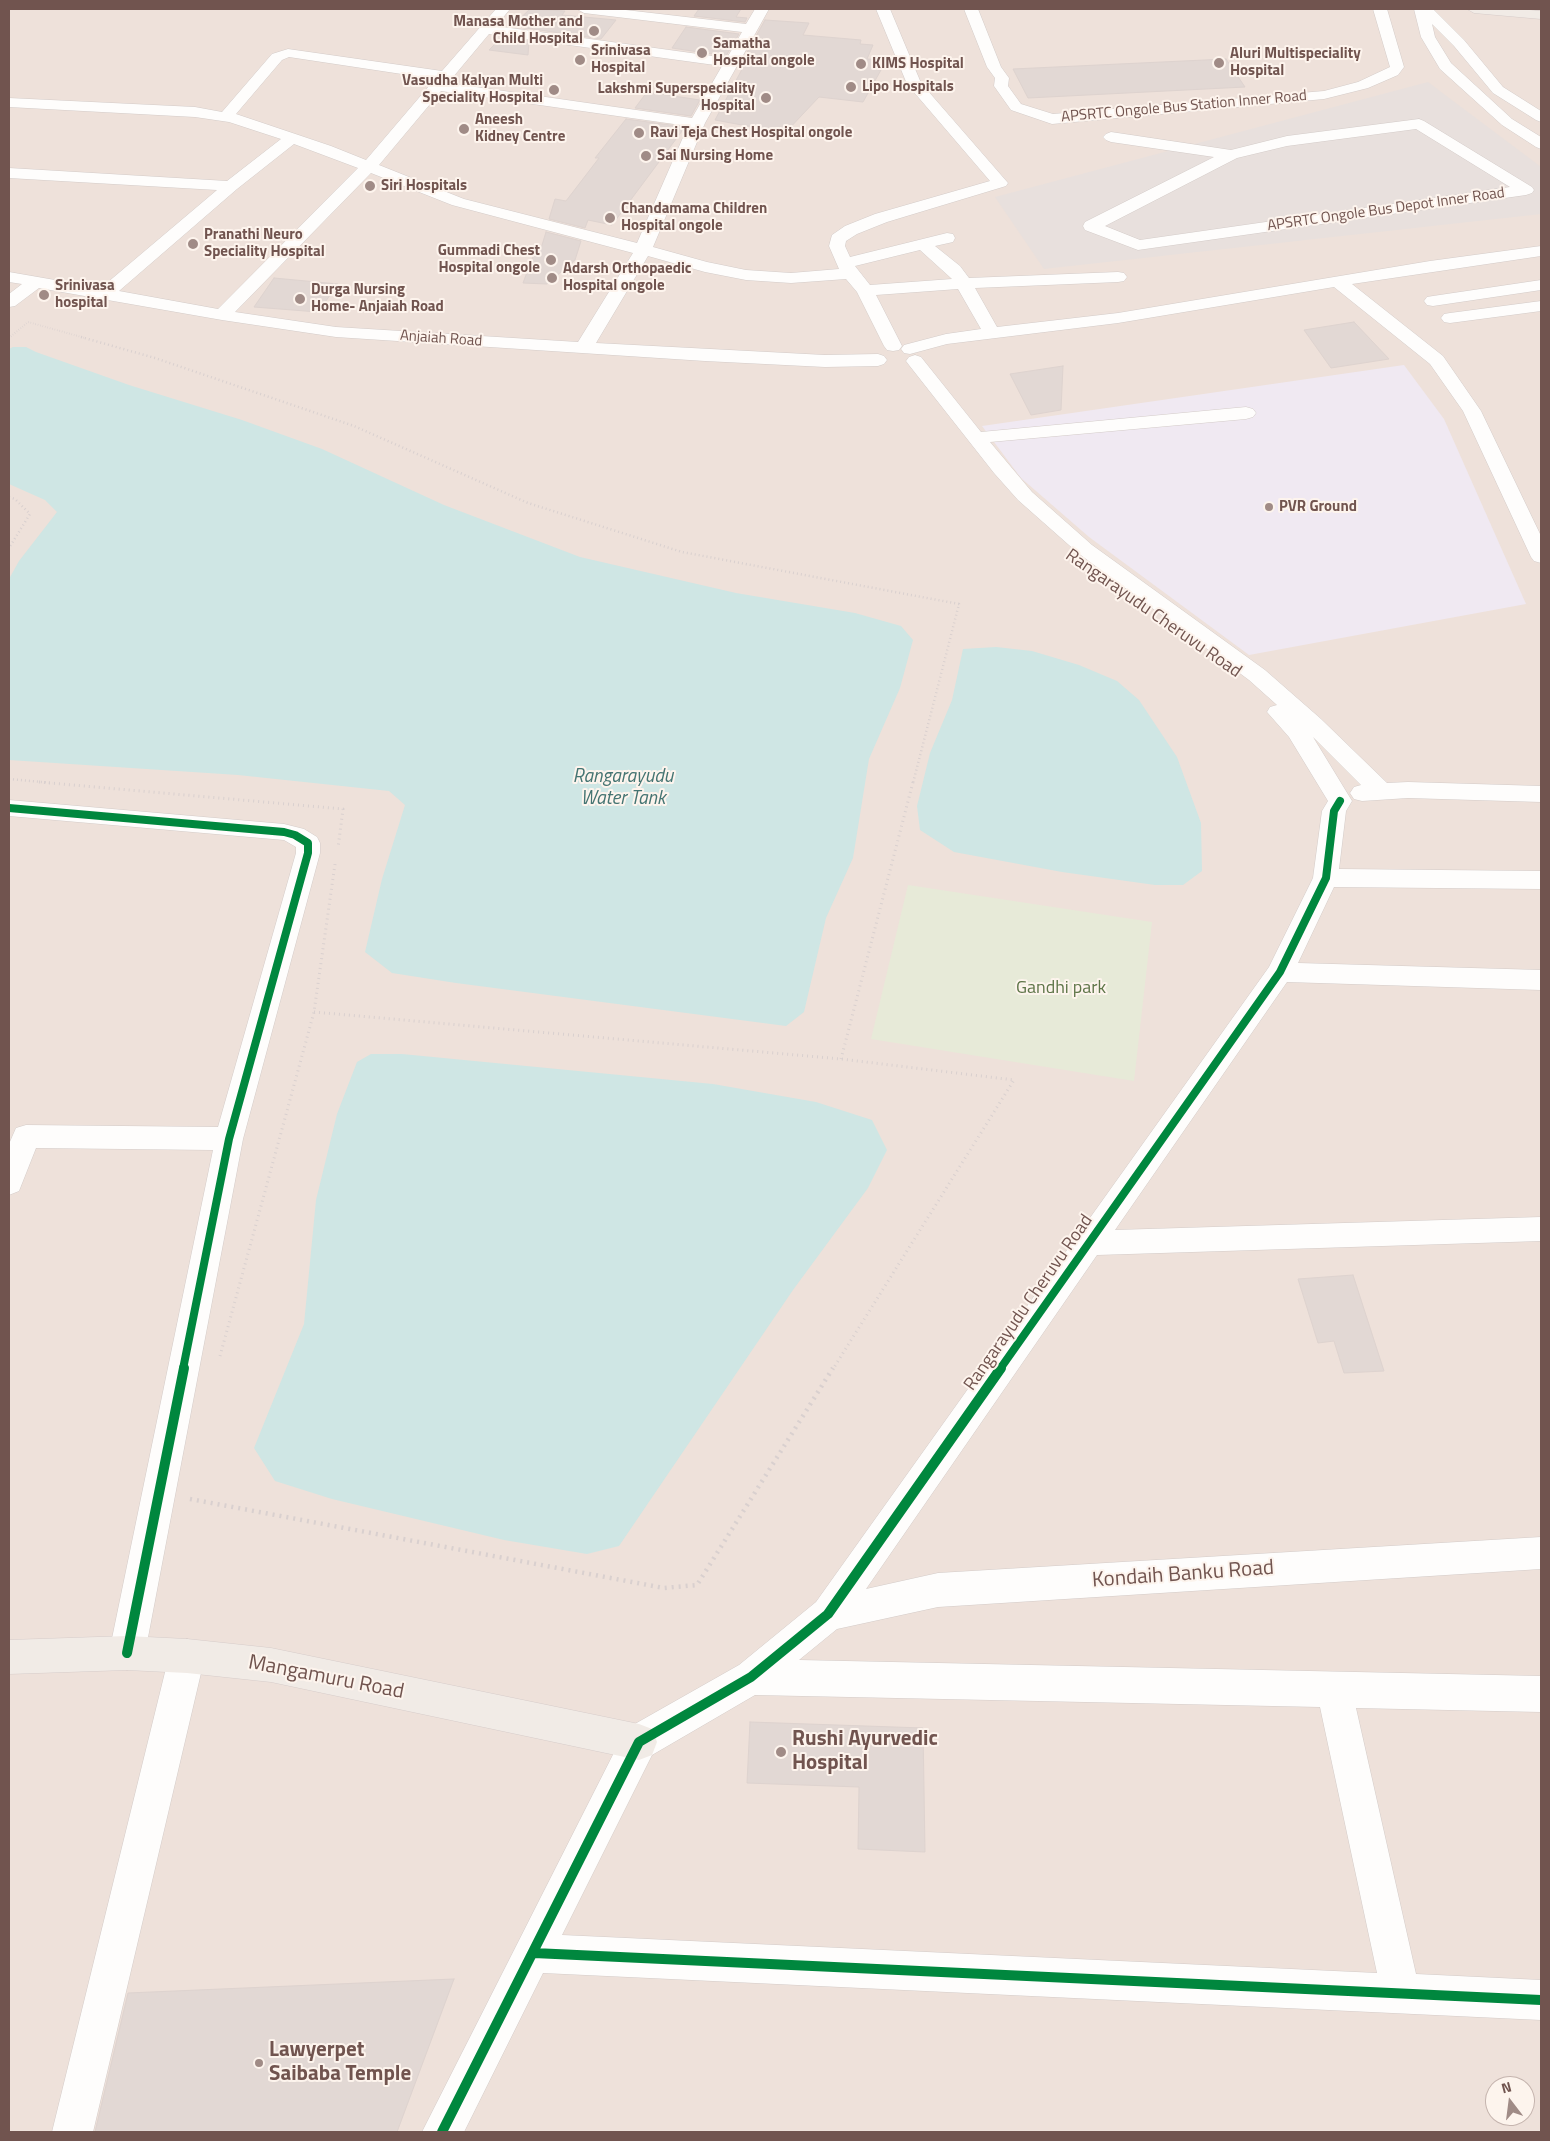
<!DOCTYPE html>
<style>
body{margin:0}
#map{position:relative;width:1550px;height:2141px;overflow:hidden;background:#f6f0ec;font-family:"Titillium Web",sans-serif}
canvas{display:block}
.frame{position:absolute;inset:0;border:10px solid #71544f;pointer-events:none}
.north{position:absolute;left:1485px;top:2076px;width:50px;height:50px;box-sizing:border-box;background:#fdf4ed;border:1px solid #c5b4ae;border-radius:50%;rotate:345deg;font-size:14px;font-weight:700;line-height:20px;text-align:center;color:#71544f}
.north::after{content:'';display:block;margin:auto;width:18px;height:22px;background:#a08b86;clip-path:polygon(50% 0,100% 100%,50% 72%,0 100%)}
</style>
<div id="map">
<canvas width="1550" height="2141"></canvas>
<div class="frame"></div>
<div class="north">N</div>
</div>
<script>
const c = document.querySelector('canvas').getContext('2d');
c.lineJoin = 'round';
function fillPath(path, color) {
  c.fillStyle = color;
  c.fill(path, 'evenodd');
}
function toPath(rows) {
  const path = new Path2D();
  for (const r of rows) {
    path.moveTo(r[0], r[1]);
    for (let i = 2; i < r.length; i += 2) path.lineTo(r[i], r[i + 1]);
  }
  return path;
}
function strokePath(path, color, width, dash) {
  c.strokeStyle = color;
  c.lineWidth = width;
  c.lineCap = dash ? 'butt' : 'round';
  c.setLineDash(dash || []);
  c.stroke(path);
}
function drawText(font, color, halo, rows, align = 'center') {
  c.font = font + ' "Titillium Web",sans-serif';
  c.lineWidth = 4;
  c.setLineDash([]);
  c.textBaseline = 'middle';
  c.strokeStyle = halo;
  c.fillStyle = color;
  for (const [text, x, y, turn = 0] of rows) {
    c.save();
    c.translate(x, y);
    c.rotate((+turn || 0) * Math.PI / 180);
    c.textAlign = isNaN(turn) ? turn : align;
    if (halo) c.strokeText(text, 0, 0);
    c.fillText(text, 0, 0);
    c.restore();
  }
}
fillPath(toPath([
 [9,9,1541,9,1541,2132,9,2132],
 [1495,2086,1525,2086,1525,2116,1495,2116]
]), '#eee1da');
fillPath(toPath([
 [1428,82,1541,167,1541,214,1044,269,995,197]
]), '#e8e0dd');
fillPath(toPath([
 [1404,365,1444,419,1526,604,1249,655,1089,537,1021,478,982,426]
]), '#f0e9f2');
fillPath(toPath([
 [908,885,1152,922,1134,1081,871,1039]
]), '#e7ead8');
fillPath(toPath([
 [13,347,26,347,36,352,129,385,242,420,322,449,444,505,580,557,736,593,855,613,901,626,913,640,900,688,869,759,853,858,826,918,804,1012,786,1026,456,983,392,973,365,952,382,879,405,805,389,791,238,775,9,760,9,579,19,561,57,512,45,500,9,484,9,349],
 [996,647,1032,651,1079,665,1117,681,1139,700,1177,757,1201,823,1202,871,1183,885,1155,885,1062,872,954,852,920,830,917,806,930,753,952,700,963,649],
 [371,1054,402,1054,713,1084,816,1102,872,1120,887,1150,868,1188,793,1290,619,1546,587,1554,504,1540,332,1499,275,1481,254,1448,304,1324,316,1200,337,1114,357,1062]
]), '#cfe6e4');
const building = toPath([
 [530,9,565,11,562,15,616,20,601,39,512,26,530,9],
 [699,9,741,9,736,17,747,18,745,22,694,16,699,9],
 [765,20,809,23,803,35,861,40,860,44,873,45,867,59,882,60,878,70,881,70,863,102,819,97,785,133,715,120,748,58,744,58,765,20],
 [686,27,739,34,726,56,672,48,686,27],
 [501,38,529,41,528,55,489,50,501,38],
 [1226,59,1245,87,1028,98,1013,69,1226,59],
 [647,92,700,100,691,116,635,108,647,92],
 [626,119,685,127,612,225,588,220,585,228,549,219,555,199,566,201,599,158,595,158,626,119],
 [546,232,581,241,575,260,547,284,523,283,534,254,539,255,546,232],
 [274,278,338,284,318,312,254,307,274,278],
 [1354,322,1389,359,1331,368,1304,330,1354,322],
 [1063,366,1061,410,1031,415,1010,374,1063,366],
 [1353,1275,1384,1371,1344,1373,1334,1341,1318,1343,1298,1279,1353,1275],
 [750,1722,923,1728,925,1852,858,1849,859,1787,747,1783,750,1722],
 [454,1979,397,2132,95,2132,128,1993,454,1979]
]);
fillPath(building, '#e2d8d4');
strokePath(building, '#ded3cf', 1);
const minor = toPath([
 [496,9,510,9,496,26,727,58,742,32,584,13,577,9,617,9,746,24,755,9,769,9,705,123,653,247,707,262,746,270,791,273,839,269,829,246,832,235,845,226,875,214,990,181,907,84,876,9,890,9,921,83,1008,183,1006,186,887,222,857,234,846,241,845,246,850,257,947,233,953,234,955,238,953,242,935,246,960,266,969,278,1118,272,1124,273,1127,277,1124,281,1118,282,975,288,997,327,1118,313,1430,261,1541,246,1541,256,1352,284,1443,356,1481,411,1541,536,1541,563,1534,561,1531,557,1463,411,1430,364,1334,287,1118,323,947,344,910,354,904,353,901,349,904,345,946,334,981,329,958,289,876,295,902,346,899,350,893,351,887,350,884,346,857,292,846,279,791,283,746,280,705,272,648,256,596,343,825,355,878,354,884,356,887,360,884,364,878,366,825,367,705,361,336,337,222,320,39,288,15,306,9,307,9,294,22,284,9,282,9,272,101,288,217,190,9,178,9,168,227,181,281,139,229,122,195,117,9,107,9,98,195,107,222,112,272,54,288,49,442,71,496,9],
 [489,34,722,66,692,118,448,83,489,34],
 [289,57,435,79,366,160,331,146,236,114,282,60,289,57],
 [441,91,688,126,637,243,464,199,379,165,441,91],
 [294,144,358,168,218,309,119,291,237,189,294,144],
 [371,173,452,205,633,253,578,342,336,327,235,312,371,173],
 [920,250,952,279,870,285,855,266,920,250],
 [964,9,978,9,1001,67,1009,78,1008,86,1021,104,1053,114,1324,91,1358,82,1390,67,1373,9,1387,9,1404,67,1398,75,1368,88,1324,99,1052,124,1011,110,994,86,995,78,987,67,964,9],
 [1414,9,1433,9,1464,40,1503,87,1541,111,1541,122,1536,120,1493,93,1454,46,1432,24,1435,37,1451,63,1512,119,1541,137,1541,149,1536,147,1502,125,1440,69,1421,37,1414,9],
 [1419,119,1424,121,1532,187,1534,190,1532,193,1526,195,1138,250,1085,230,1083,226,1085,222,1214,157,1111,142,1106,140,1103,137,1106,134,1111,132,1231,150,1287,136,1419,119],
 [1416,129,1510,187,1140,240,1105,226,1237,158,1287,146,1416,129],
 [1541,280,1541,290,1433,306,1427,305,1424,301,1427,297,1433,296,1541,280],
 [1541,301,1541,311,1450,323,1444,322,1441,318,1444,314,1450,313,1541,301],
 [915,355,921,357,981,432,1246,407,1253,409,1256,413,1253,417,1246,419,990,442,1032,492,1092,545,1265,670,1321,719,1387,783,1408,782,1541,786,1541,802,1408,798,1362,801,1354,799,1350,793,1354,787,1361,785,1313,737,1352,801,1346,811,1339,869,1541,871,1541,889,1334,887,1298,963,1541,970,1541,990,1287,982,1115,1230,1541,1217,1541,1241,1097,1255,866,1589,938,1573,1541,1537,1541,1569,938,1607,837,1629,799,1660,1541,1676,1541,1712,1356,1708,1416,1974,1541,1980,1541,2020,543,1973,464,2132,422,2132,626,1729,739,1665,816,1602,1269,967,1313,878,1322,811,1328,801,1289,737,1267,712,1270,707,1277,705,1249,680,1078,553,1018,500,994,473,909,365,906,361,909,357,915,355],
 [755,1695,1320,1707,1377,1973,562,1935,652,1755,755,1695],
 [9,800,284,824,304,829,317,837,320,843,320,853,243,1139,145,1653,139,1665,127,1670,115,1665,109,1653,213,1150,36,1148,19,1191,9,1195,9,1144,16,1128,26,1125,218,1127,296,853,296,847,284,840,9,816,9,800],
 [187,1639,199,1644,205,1656,93,2132,52,2132,169,1656,175,1644,187,1639]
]);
const major = toPath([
 [1467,9,1518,9,1541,11,1541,19,1474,13,1467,9],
 [127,1636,187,1639,271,1648,639,1724,652,1729,657,1742,652,1755,639,1760,271,1682,187,1673,127,1670,9,1674,9,1640,127,1636]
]);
strokePath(minor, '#d4ccc9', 1);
strokePath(major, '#d7cdcb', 1);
strokePath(toPath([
 [9,338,28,322,85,338]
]), '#d9d0cf', 2, [0.5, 2]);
strokePath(toPath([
 [81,337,155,358,354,426,528,503,682,552,959,604,913,783],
 [9,497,15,499,30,514,9,548],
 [9,779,53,783]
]), '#d9d0cf', 2.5, [1, 3]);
strokePath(toPath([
 [39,782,343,809,338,848],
 [314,1012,841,1059,1014,1080,833,1369],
 [841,1059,913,782],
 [220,1356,314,1012,335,864]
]), '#d9d0cf', 3, [1, 4]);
strokePath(toPath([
 [190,1499,664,1588,697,1585,833,1368]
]), '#d9d0cf', 4.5, [2, 5]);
fillPath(minor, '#fefdfc');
fillPath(major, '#f1ebe6');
strokePath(toPath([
 [9,808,284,832,295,835,308,843,308,853,229,1139,183,1369],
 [1000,1369,1280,972,1326,878,1334,811,1340,801]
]), '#00873e', 8);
strokePath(toPath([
 [127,1653,184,1368],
 [534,1953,1541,2000],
 [442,2132,639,1742,751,1677,828,1614,1001,1368]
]), '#00873e', 10);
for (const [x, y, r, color] of [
 [594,31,6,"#a08b86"],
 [702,53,6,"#a08b86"],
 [580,60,6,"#a08b86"],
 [1219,63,6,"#a08b86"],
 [861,64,6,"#a08b86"],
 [851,87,6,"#a08b86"],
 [554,90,6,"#a08b86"],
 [766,98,6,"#a08b86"],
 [464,129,6,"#a08b86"],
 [639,133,6,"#a08b86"],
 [646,156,6,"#a08b86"],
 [370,186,6,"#a08b86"],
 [610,218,6,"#a08b86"],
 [193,244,6,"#a08b86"],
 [551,260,6,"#a08b86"],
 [552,278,6,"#a08b86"],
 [44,295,6,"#a08b86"],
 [300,299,6,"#a08b86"],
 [1269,507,5,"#a08b86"],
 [781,1752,6,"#a08b86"],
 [259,2063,5,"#a08b86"]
]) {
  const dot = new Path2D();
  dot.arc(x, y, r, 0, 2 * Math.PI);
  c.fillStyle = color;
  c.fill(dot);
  strokePath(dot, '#fdf4ed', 2);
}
drawText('bold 15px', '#71544f', '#fdf4ed', [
 ["Manasa Mother and",583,22,"right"],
 ["Child Hospital",583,39,"right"],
 ["Samatha",713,44],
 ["Hospital ongole",713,61],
 ["Srinivasa",591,51],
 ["Hospital",591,68],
 ["Aluri Multispeciality",1230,54],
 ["Hospital",1230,71],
 ["KIMS Hospital",872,64],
 ["Vasudha Kalyan Multi",543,81,"right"],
 ["Speciality Hospital",543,98,"right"],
 ["Lipo Hospitals",862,87],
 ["Lakshmi Superspeciality",755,89,"right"],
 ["Hospital",755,106,"right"],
 ["Aneesh",475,120],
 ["Kidney Centre",475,137],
 ["Ravi Teja Chest Hospital ongole",650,133],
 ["Sai Nursing Home",657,156],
 ["Siri Hospitals",381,186],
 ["Chandamama Children",621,209],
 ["Hospital ongole",621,226],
 ["Pranathi Neuro",204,235],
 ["Speciality Hospital",204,252],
 ["Gummadi Chest",540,251,"right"],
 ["Hospital ongole",540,268,"right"],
 ["Adarsh Orthopaedic",563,269],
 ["Hospital ongole",563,286],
 ["Srinivasa",55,286],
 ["hospital",55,303],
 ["Durga Nursing",311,290],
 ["Home- Anjaiah Road",311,307],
 ["PVR Ground",1279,507]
], 'left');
drawText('15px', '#71544f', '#fdf4ed', [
 ["APSRTC Ongole Bus Station Inner Road",1184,107,-5],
 ["APSRTC Ongole Bus Depot Inner Road",1386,210,-8],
 ["Anjaiah Road",441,339,4]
]);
drawText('18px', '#71544f', '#fdf4ed', [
 ["Rangarayudu Cheruvu Road",1153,614,35],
 ["Rangarayudu Cheruvu Road",1029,1303,-55]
]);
drawText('18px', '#5e7548', '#fdf4ed', [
 ["Gandhi park",1061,989]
]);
drawText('italic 19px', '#447472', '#fdf4ed', [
 ["Rangarayudu",623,777],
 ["Water Tank",623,799]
]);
drawText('21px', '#71544f', '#fdf4ed', [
 ["Kondaih Banku Road",1183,1575,-4],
 ["Mangamuru Road",326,1678,11]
]);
drawText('bold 21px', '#71544f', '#fdf4ed', [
 ["Rushi Ayurvedic",792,1740],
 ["Hospital",792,1764],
 ["Lawyerpet",269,2051],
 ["Saibaba Temple",269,2075]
], 'left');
</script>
